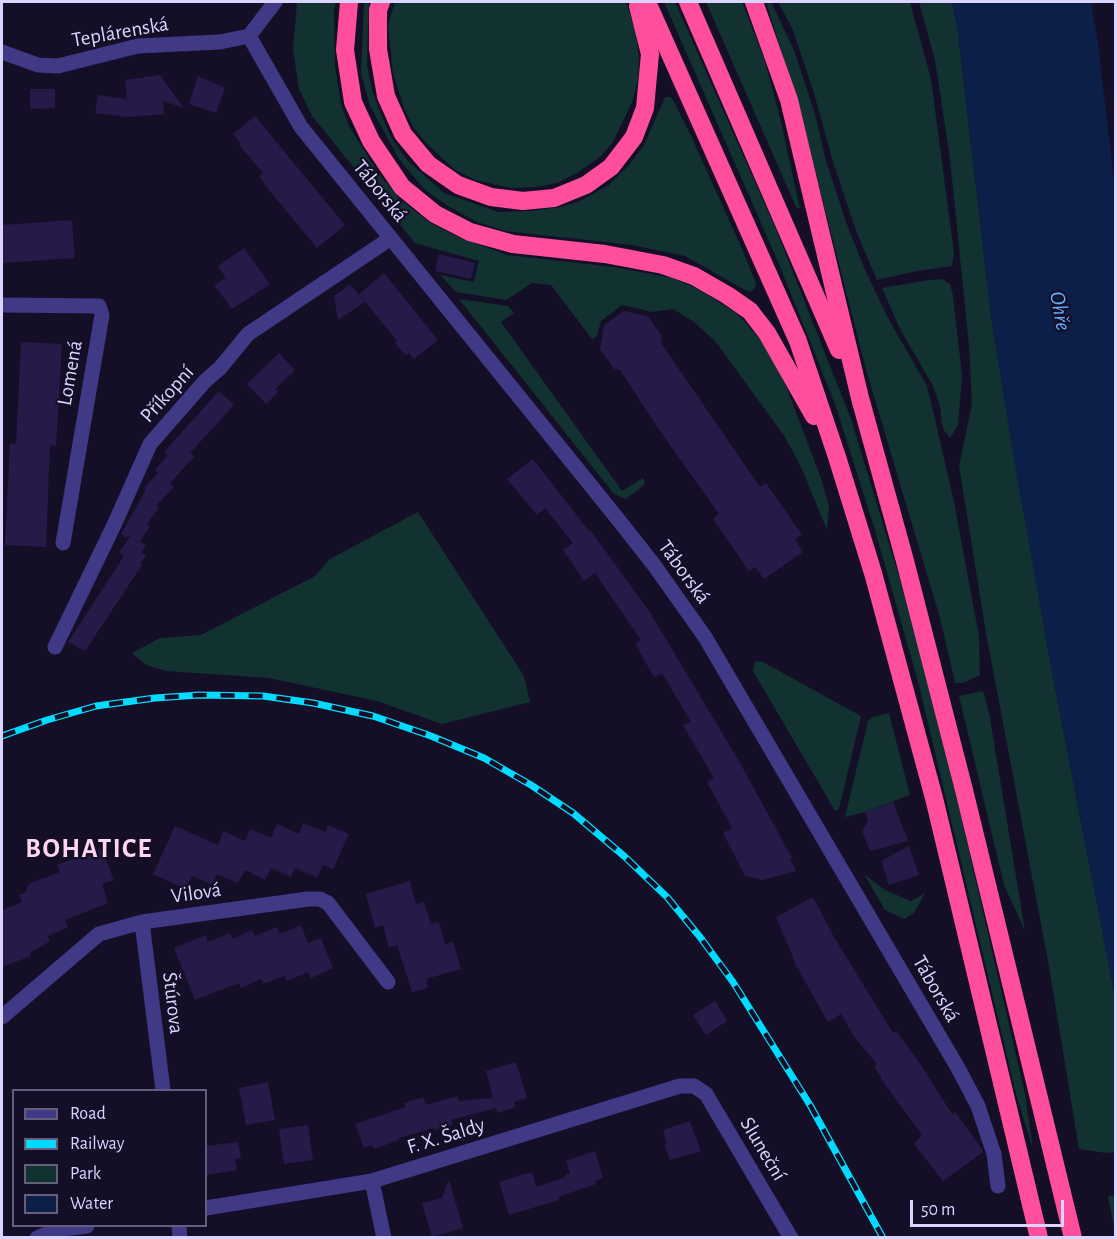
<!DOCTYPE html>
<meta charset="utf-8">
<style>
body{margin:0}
#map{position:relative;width:1117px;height:1239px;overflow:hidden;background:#140f27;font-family:"Alegreya Sans",sans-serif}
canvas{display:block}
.frame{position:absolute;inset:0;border:3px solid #dbd4ff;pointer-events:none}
.legend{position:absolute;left:12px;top:1089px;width:195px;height:138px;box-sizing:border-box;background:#140f27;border:2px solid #645e7d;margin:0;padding:8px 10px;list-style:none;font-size:18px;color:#dbd4ff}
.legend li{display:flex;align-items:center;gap:12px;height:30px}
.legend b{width:30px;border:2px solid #645e7d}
.scale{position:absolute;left:910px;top:1200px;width:154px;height:27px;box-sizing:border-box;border:3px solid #dbd4ff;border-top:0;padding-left:8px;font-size:18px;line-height:21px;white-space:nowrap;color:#dbd4ff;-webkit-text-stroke:4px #140f27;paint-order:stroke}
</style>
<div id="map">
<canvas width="1117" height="1239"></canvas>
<div class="frame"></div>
<ul class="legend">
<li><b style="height:8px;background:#3f3986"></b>Road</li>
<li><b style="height:8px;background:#00dbff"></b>Railway</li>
<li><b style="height:16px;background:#123131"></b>Park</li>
<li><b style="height:16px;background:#0b1f49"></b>Water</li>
</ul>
<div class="scale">50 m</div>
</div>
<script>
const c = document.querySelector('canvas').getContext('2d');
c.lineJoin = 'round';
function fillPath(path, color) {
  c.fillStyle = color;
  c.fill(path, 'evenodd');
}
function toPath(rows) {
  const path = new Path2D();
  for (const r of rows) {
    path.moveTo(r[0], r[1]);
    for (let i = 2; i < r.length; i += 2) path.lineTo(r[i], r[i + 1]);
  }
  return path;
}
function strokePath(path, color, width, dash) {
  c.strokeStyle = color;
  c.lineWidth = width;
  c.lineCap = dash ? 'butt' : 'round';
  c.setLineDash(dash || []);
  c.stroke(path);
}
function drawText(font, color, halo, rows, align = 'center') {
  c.font = font + ' "Alegreya Sans",sans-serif';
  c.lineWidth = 4.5;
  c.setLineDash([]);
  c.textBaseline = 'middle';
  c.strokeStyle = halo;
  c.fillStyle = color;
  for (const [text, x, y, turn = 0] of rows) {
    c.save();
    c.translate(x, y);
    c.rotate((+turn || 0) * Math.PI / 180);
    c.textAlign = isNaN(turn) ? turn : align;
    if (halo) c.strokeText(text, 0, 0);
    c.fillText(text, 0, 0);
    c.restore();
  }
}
fillPath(toPath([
 [297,2,336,2,334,10,335,66,341,104,349,126,378,173,401,200,429,222,456,236,507,255,614,267,672,278,701,290,737,314,767,346,786,386,821,478,829,506,827,530,801,467,785,437,716,342,694,322,673,309,652,312,622,305,601,321,597,336,592,339,551,285,532,283,506,300,456,292,440,275,474,282,479,261,415,243,312,116,299,89,293,49],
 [364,2,369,2,367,65,372,90,379,109,391,137,407,160,444,193,499,212,531,211,561,207,580,201,609,185,629,165,644,145,665,97,669,97,672,98,692,138,743,251,756,283,755,288,750,292,743,289,685,256,632,245,505,231,477,222,448,206,425,190,399,159,370,106,361,74],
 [395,2,626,2,636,33,639,59,638,80,633,100,613,142,600,157,577,173,557,183,536,187,511,188,475,180,455,170,426,143,413,127,404,108,393,73,388,25],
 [664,2,675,2,775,227,851,419,908,606,960,812,1025,1094,1033,1149,1016,1094,919,685,874,527,835,404,779,264],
 [706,2,742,2,765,61,781,122,800,209,796,207],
 [766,2,771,2,794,50,815,114,826,161,847,225,866,272,889,320,926,384,931,402,954,502,979,636,980,675,963,683,955,683,940,618,867,373,798,104],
 [778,2,910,2,931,79,954,253,952,266,917,271,877,280,856,231,833,162,813,90,793,30],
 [919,2,952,2,957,24,992,323,1052,672,1115,996,1115,1152,1106,1153,1079,1149,1048,961,986,633,959,466,972,404,969,346,950,159,935,60],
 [942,279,950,284,953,296,962,376,958,425,950,438,945,432,942,424,940,406,933,386,900,329,882,288,930,280],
 [459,299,508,306,514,313,501,322,622,491,643,478,645,481,644,485,626,499,614,494],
 [418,512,524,676,530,702,442,724,377,701,269,678,166,671,146,665,132,653,160,638,201,635,315,576,330,559],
 [761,661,861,716,839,809,836,811,834,809,753,671,755,662],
 [983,691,989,712,1025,931,1004,885,959,696],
 [889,713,910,795,865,812,845,817,868,721,873,717],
 [864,874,885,890,911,901,925,893,914,913,904,919,885,910],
 [1115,1195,1116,1195,1115,1233,1108,1196]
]), '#123131');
fillPath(toPath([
 [952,2,1091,2,1098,43,1116,198,1115,996,1052,672,1014,460,992,323,957,24]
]), '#0b1f49');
fillPath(toPath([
 [160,75,184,108,163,101,164,114,128,117,95,113,98,95,127,99,125,80],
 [198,76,225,88,216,113,189,104],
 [30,89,55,89,55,108,30,109],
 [255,116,345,225,317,248,268,189,259,176,263,173,239,145,241,144,233,134],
 [72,220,75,258,2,263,2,225],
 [244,248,270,284,232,309,214,285,226,278,218,266],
 [439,254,475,263,471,279,435,271],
 [384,273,438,340,414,359,409,353,405,355,395,343,397,341,359,294],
 [350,284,365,302,338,320,334,296],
 [624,311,648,316,662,336,661,343,760,487,766,483,802,535,795,539,803,552,764,579,755,567,749,571,713,519,719,514,658,428,620,370,614,369,600,349,604,325],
 [21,342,62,344,56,446,50,445,46,547,5,545,10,443,16,444],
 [279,353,295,370,275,389,278,392,266,404,247,384],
 [219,391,234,405,190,453,194,457,170,483,174,487,156,506,159,507,147,524,150,526,140,542,129,535,126,538,121,534,146,490,144,488,158,473,155,470,168,455,164,452],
 [533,459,589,531,591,531,649,611,740,763,792,858,790,859,796,871,762,880,745,876,723,833,732,828,707,782,714,778,683,725,691,722,662,673,654,677,635,644,641,640,595,573,584,581,563,550,573,543,545,508,537,515,507,479],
 [130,536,146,545,141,553,146,555,140,564,142,565,85,651,68,642,124,556,119,553],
 [893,802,908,841,870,851,862,831,868,821,865,812],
 [303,823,325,832,328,825,349,834,333,869,323,865,317,878,295,868,291,877,271,868,265,880,245,870,238,883,217,874,212,885,192,876,185,889,153,874,175,826,218,845,224,831,245,841,250,829,271,838,277,824,299,834],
 [909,846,919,875,889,885,881,861],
 [101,848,114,880,102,884,108,903,65,920,68,927,48,936,50,941,30,953,31,956,2,967,2,910,22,902,19,895,25,893,29,884,60,872,57,865],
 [410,881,416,904,424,902,431,924,439,922,445,944,453,942,461,969,426,979,428,988,412,992,397,945,389,948,383,925,375,928,366,894],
 [813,897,834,937,893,1033,896,1031,919,1062,952,1114,955,1112,982,1149,983,1152,943,1181,914,1144,922,1135,881,1079,882,1078,874,1067,877,1064,855,1038,841,1014,828,1022,794,962,795,962,776,917],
 [301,925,308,943,321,938,333,968,311,978,308,972,287,981,284,976,263,984,261,979,241,988,239,983,195,1000,174,948,206,935,208,942,230,933,233,939,252,930,255,936,277,927,280,934],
 [715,1001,727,1021,706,1035,693,1015],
 [516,1062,527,1098,514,1102,515,1107,513,1108,498,1113,496,1108,451,1120,453,1125,434,1130,433,1128,399,1138,399,1140,374,1149,372,1145,364,1148,355,1124,406,1107,404,1103,423,1097,426,1105,457,1096,459,1101,493,1098,486,1071],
 [268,1082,275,1120,246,1125,239,1088],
 [690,1121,701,1151,670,1160,664,1144,667,1143,663,1130],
 [308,1125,313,1160,284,1164,279,1129],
 [238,1142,241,1158,235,1159,237,1170,206,1175,206,1146],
 [595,1151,603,1178,595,1181,596,1184,558,1197,559,1200,509,1215,499,1182,532,1172,536,1187,566,1177,565,1175,570,1173,566,1161],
 [449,1180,463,1228,432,1237,422,1203,442,1198]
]), '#261a48');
strokePath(toPath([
 [249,36,301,127,617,518,654,565,705,637,958,1068,978,1106,994,1154,998,1186],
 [249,36,275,2],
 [2,52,38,65,58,66,138,46,220,42,249,36],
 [2,305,99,306,102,315,63,543],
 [55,647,115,523,150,444,205,381,220,368,248,334,391,238],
 [142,922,163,1090],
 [2,1017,99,934,142,922,308,899,320,899,328,903,388,982],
 [372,1181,384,1238],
 [206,1208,372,1181,680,1086,694,1086,706,1094,791,1238],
 [179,1226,180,1238],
 [37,1238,55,1230,87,1226]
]), '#3f3986', 15);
strokePath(toPath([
 [349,2,345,50,353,102,371,141,402,187,435,214,470,232,513,244,605,254,663,265,694,276,727,295,750,311,767,333,814,416],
 [381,2,378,10,378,49,386,96,403,134,428,164,458,185,491,197,523,201,554,198,586,185,611,167,634,137,645,108,650,54,638,6],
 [647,2,798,341,837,457,873,573,934,798,1039,1238],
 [688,2,839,350],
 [754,2,789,100,860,398,905,561,964,790,1073,1238]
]), '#ff4f9c', 18);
const rail = toPath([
 [2,736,47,720,96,706,155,698,199,695,263,696,313,703,373,716,431,736,484,758,531,785,573,813,624,856,667,897,700,937,733,982,810,1105,883,1238]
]);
strokePath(rail, '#00dbff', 7);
strokePath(rail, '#140f27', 4.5, [14]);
drawText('21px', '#dbd4ff', '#140f27', [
 ["Teplárenská",120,32,-10],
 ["Táborská",380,191,51],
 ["Lomená",70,373,-80],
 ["Příkopní",167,394,-48],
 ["Táborská",684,572,54],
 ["Vilová",196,893,-8],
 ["Táborská",936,989,60],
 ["Štúrova",173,1003,83],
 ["F. X. Šaldy",446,1136,-17],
 ["Sluneční",763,1149,59]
]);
drawText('italic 22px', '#62b0ff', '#140f27', [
 ["Ohře",1060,311,80]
]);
c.letterSpacing = '1.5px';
drawText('bold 27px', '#ffd6ef', '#140f27', [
 ["BOHATICE",89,849]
]);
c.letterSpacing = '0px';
</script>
